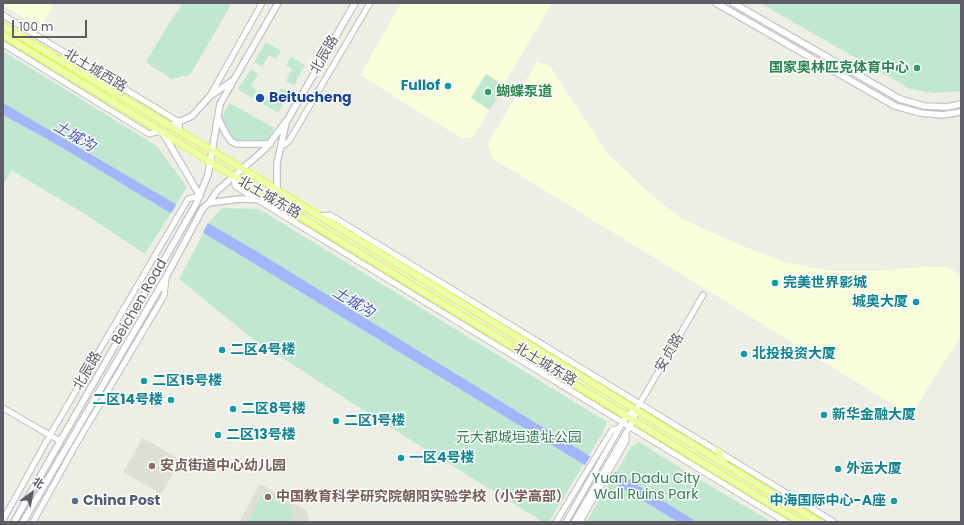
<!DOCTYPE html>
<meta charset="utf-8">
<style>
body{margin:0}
#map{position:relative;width:964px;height:525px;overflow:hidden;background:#edefe4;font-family:Poppins,"Noto Sans SC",sans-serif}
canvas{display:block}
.frame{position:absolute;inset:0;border:4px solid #5c5d65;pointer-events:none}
.north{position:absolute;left:12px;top:473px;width:40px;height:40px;-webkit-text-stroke:3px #fff;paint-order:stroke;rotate:32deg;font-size:11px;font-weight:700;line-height:16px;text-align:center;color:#5c5d65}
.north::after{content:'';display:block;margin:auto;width:14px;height:18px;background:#5c5d65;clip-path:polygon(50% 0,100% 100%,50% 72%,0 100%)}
.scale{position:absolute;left:12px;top:20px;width:75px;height:18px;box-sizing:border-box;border:2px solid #5c5d65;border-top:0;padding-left:5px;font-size:12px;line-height:14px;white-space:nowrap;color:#5c5d65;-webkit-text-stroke:3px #fff;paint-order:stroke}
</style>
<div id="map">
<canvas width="964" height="525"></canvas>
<div class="frame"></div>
<div class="north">北</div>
<div class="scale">100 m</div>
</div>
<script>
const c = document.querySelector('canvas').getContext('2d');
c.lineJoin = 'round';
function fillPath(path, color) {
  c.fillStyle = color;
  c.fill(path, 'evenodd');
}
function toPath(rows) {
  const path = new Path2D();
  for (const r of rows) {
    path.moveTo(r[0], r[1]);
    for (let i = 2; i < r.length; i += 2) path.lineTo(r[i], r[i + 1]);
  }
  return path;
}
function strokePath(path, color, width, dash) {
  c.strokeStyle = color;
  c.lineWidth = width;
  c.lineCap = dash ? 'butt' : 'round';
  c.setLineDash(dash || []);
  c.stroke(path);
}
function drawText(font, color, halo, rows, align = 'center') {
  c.font = font + ' Poppins,"Noto Sans SC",sans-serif';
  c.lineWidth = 3;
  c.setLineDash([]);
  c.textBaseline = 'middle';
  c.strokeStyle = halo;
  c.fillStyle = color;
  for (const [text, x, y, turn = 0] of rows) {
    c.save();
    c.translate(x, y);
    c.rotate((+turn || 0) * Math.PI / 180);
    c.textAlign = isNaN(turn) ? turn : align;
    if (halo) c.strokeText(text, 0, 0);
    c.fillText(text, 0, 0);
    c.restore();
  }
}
fillPath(toPath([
 [3,3,54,3,40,28,3,5],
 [401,3,552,3,473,137,461,138,360,75],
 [537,62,550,66,608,154,649,193,679,217,730,241,784,262,829,271,877,271,926,267,949,267,961,277,961,336,914,410,904,411,492,158,488,143]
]), '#f9ffda');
fillPath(toPath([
 [143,438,181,460,161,494,123,472],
 [260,484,306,510,309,519,308,522,239,522]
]), '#dddfd2');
fillPath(toPath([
 [183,3,232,3,190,75,171,79,146,62,168,25],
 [760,3,961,3,961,91,934,93,910,89],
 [266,42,281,51,276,59,269,55,262,67,254,62],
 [3,51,157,146,187,187,145,254,85,214,11,170,5,182,3,181],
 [291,57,305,65,294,85,286,81,292,69,286,65],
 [251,69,258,74,251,86,257,90,252,98,238,89],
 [486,74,505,86,490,110,471,98],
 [281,88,289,92,278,113,263,104,267,97,274,101],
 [230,103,274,128,269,138,264,142,236,143,227,132,222,120,223,114],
 [222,208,259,209,607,422,603,432,549,522,543,522,377,419,253,339,179,279,210,221],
 [639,442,695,477,772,522,586,522,631,447],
 [268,493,291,506,294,514,290,522,247,522,261,496]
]), '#c0e7cf');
fillPath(toPath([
 [3,103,256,251,697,522,678,522,245,258,56,144,3,115]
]), '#a4b5ff');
fillPath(toPath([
 [178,202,209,221,202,234,170,215],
 [591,455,616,470,608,482,584,467]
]), '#edefe4');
const tertiary = toPath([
 [3,15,179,122,180,131],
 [3,44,149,134,161,131],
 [210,96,262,3],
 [281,147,289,141,370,3],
 [234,176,235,186,786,522],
 [319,216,330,215,834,522],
 [3,408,60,441],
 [3,520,50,435,188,199,200,196],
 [33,522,74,448,164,296,166,278],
 [556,522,612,430,619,428],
 [566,522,627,415,636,410],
 [574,522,612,457,634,419,636,410,703,295],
 [580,522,626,441,626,433]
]);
const secondary = toPath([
 [716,3,895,106,921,113,942,115,961,112],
 [733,3,900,99,924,106,947,107,961,104],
 [218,118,226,134,231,141,236,144,270,144],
 [170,126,192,116,210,96,232,81],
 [163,133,200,196],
 [277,190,277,163,286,123],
 [209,203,239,199,274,200],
 [14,522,196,204,208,175,220,104,278,3],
 [23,522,166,277,203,208,209,203,217,191,266,148,288,119,355,3]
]);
const primary = toPath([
 [3,26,246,171,819,522],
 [3,35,800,522],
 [718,451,724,463]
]);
strokePath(tertiary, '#bcbcc3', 7);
strokePath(secondary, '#c1c1ca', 8);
strokePath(primary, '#e5f557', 8);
strokePath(tertiary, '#fff', 5);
strokePath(secondary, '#fff', 5.5);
strokePath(primary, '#ecffa9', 6);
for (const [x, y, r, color] of [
 [917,68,4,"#2e9e5b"],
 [448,86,4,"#0f9aa8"],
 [488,92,4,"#2e9e5b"],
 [260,98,5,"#1a4fb4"],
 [775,283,4,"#0f9aa8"],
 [916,302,4,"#0f9aa8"],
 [222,350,4,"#0f9aa8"],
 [744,354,4,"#0f9aa8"],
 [144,381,4,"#0f9aa8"],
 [171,400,4,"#0f9aa8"],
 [233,409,4,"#0f9aa8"],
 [824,415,4,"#0f9aa8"],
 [336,421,4,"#0f9aa8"],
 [218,435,4,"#0f9aa8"],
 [401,458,4,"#0f9aa8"],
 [152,466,4,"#8d6e63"],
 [838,469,4,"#0f9aa8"],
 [268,497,4,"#8d6e63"],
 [75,501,4,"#5c6f8a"],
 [894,501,4,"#0f9aa8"]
]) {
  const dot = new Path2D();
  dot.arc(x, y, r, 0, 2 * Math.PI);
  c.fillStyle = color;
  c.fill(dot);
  strokePath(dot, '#fff', 1.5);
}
drawText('14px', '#5c5d65', '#fff', [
 ["北辰路",325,55,-60],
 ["北土城西路",95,71,31],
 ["北土城东路",269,198,30],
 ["Beichen Road",140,302,-60],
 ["安贞路",670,353,-60],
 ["北土城东路",545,365,31],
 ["北辰路",88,371,-60]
]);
drawText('bold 14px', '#27864d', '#fff', [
 ["国家奥林匹克体育中心",909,68],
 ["蝴蝶泵道",496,92,"left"]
], 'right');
drawText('bold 14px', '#0d838f', '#fff', [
 ["Fullof",440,86,"right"],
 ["完美世界影城",783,283],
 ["城奥大厦",908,302,"right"],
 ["二区4号楼",230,350],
 ["北投投资大厦",752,354],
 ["二区15号楼",152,381],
 ["二区14号楼",163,400,"right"],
 ["二区8号楼",241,409],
 ["新华金融大厦",832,415],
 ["二区1号楼",344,421],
 ["二区13号楼",226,435],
 ["一区4号楼",409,458],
 ["外运大厦",846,469],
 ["中海国际中心-A座",886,501,"right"]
], 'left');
drawText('bold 14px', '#164399', '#fff', [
 ["Beitucheng",269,98]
], 'left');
drawText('14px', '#318053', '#fff', [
 ["元大都城垣遗址公园",519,438],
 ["Yuan Dadu City",646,479],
 ["Wall Ruins Park",646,495]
]);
drawText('bold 14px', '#785e54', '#fff', [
 ["安贞街道中心幼儿园",160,466],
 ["中国教育科学研究院朝阳实验学校（小学高部）",276,497]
], 'left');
drawText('bold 14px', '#4e5e75', '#fff', [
 ["China Post",83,501]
], 'left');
drawText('italic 15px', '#4351c6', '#fff', [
 ["土城沟",74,137,31],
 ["土城沟",353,303,31]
]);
</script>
